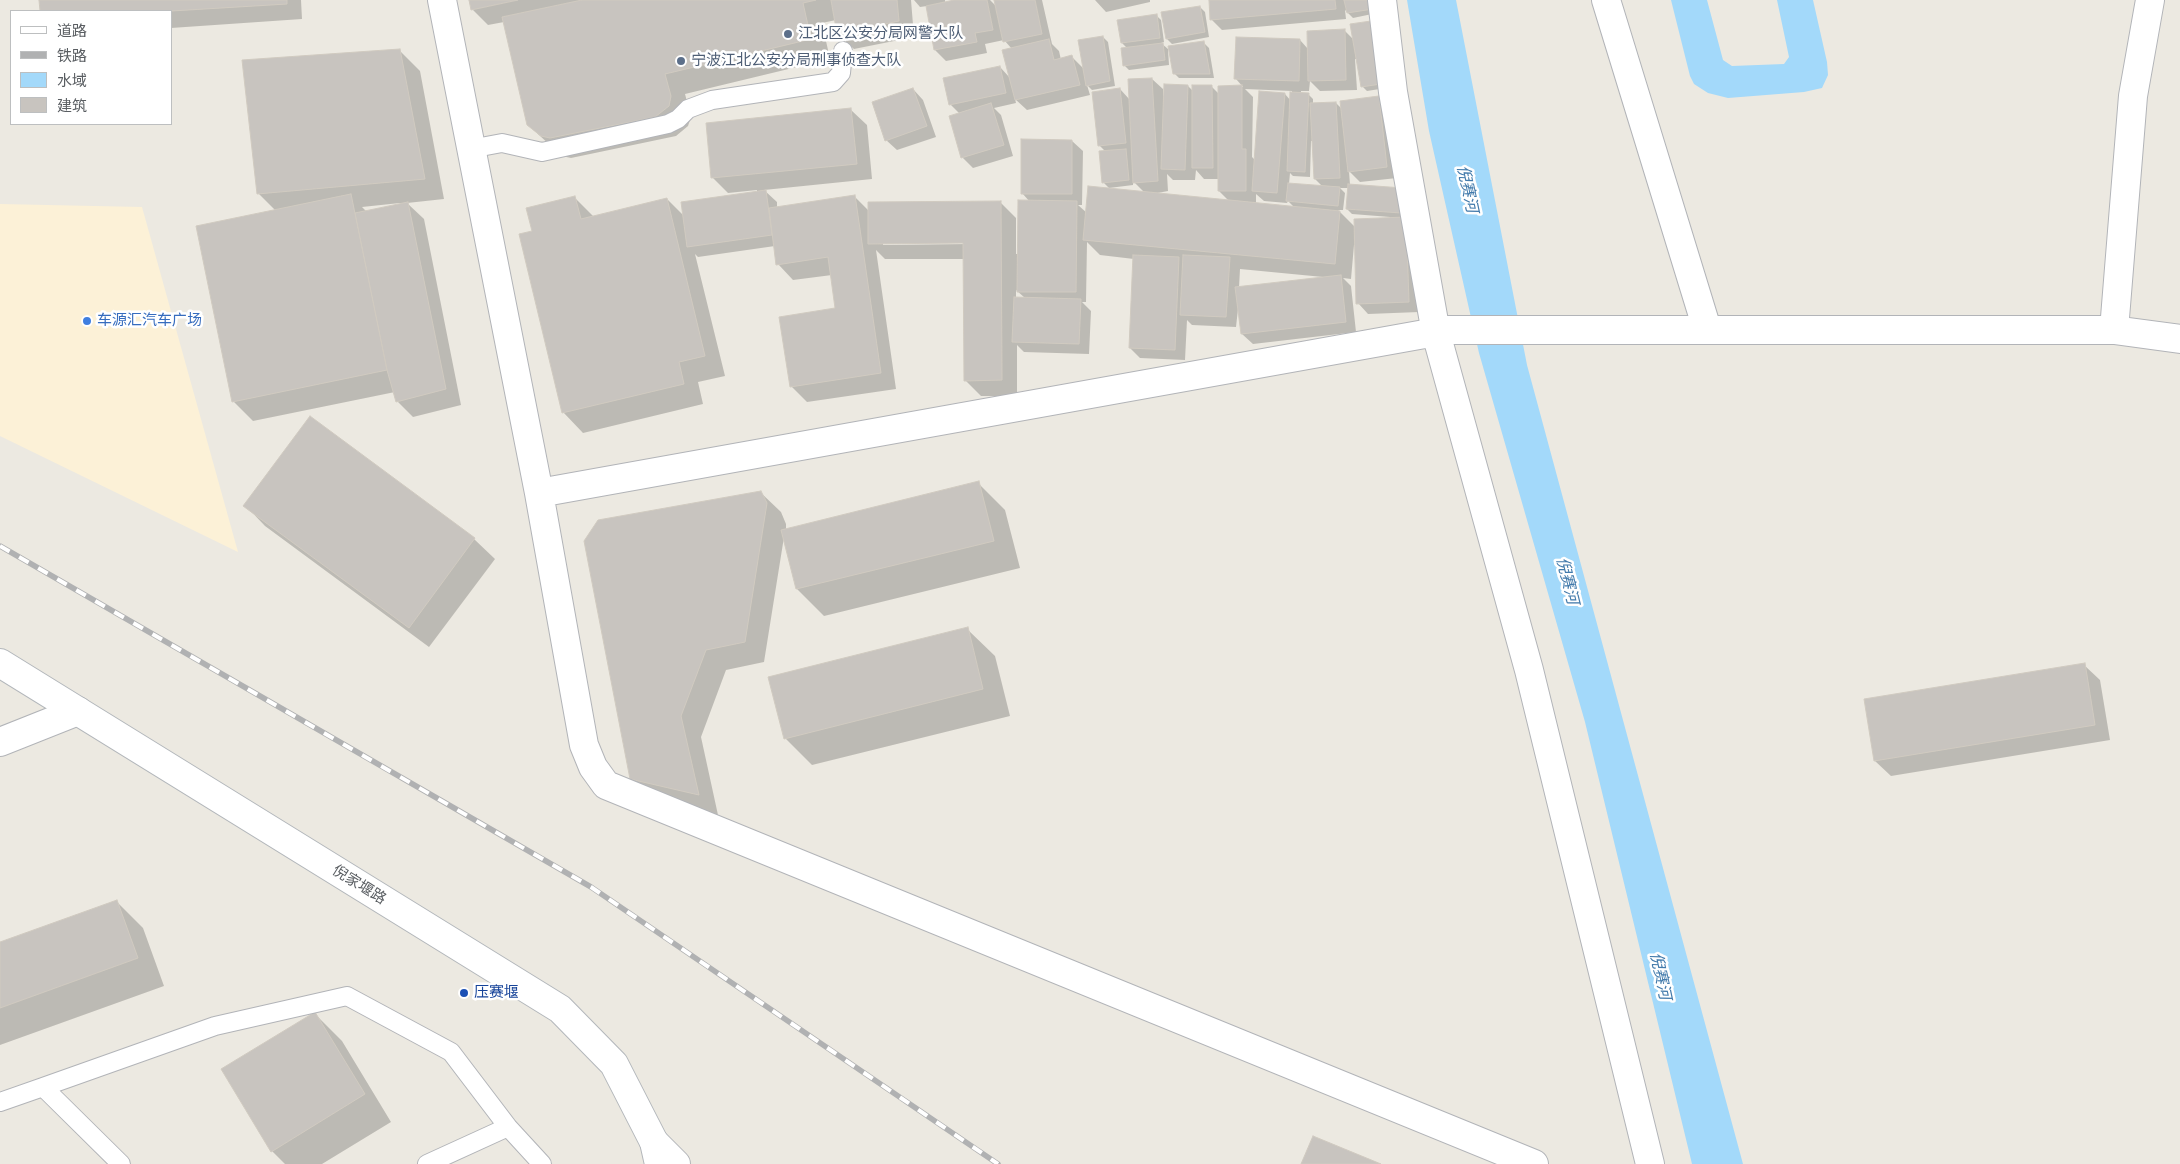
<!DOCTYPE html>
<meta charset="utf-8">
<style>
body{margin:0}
#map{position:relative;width:2180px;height:1164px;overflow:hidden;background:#ece9e1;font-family:Karla,"Noto Sans SC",sans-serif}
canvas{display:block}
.legend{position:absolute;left:10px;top:10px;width:162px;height:115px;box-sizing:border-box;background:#fff;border:1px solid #bdbfc0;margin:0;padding:6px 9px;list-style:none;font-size:15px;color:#5a5e62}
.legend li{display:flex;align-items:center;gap:10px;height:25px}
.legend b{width:25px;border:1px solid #bdbfc0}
</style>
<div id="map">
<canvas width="2180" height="1164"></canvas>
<ul class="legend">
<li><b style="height:6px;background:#fff"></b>道路</li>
<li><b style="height:6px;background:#b0b1b2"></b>铁路</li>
<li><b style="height:14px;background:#a3d9fa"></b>水域</li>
<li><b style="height:14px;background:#c8c4bf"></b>建筑</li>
</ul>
</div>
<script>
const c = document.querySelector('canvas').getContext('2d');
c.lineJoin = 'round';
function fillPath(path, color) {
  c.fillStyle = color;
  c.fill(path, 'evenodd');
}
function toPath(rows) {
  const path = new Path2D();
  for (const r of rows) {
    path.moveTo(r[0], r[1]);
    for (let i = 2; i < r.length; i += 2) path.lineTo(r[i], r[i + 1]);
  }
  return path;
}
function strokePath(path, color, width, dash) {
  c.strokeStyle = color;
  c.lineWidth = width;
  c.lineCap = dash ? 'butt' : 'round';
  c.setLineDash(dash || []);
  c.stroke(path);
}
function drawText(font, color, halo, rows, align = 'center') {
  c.font = font + ' Karla,"Noto Sans SC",sans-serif';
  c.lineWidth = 5;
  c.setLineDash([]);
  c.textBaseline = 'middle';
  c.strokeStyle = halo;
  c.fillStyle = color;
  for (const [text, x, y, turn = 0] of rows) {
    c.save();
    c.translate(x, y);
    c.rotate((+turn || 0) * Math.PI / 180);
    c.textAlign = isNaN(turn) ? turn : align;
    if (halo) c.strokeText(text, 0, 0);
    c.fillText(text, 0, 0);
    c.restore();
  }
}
fillPath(toPath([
 [0,204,142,207,238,552,0,436]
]), '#fcf1d7');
fillPath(toPath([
 [1407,0,1456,0,1527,365,1743,1164,1692,1164,1585,722,1479,353,1429,131],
 [1671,0,1707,0,1723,60,1732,66,1784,64,1789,57,1777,0,1813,0,1827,62,1828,75,1822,88,1804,92,1728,98,1708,93,1694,84,1690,76]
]), '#a3d9fa');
fillPath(toPath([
 [41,0,301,0,302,19,171,28,171,11,41,11],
 [470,0,911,0,914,37,854,49,838,34,836,20,822,23,830,59,685,94,691,117,688,126,676,136,571,158,562,156,528,125,504,22,488,25,472,9],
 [914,0,945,0,945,3,953,1,952,0,990,0,997,7,995,0,1042,0,1052,44,1059,51,1061,60,1072,57,1084,69,1103,37,1108,42,1115,86,1092,90,1087,85,1090,95,1027,110,1015,99,1016,103,994,108,1001,115,1013,156,973,168,962,157,960,114,950,104,1000,67,1010,78,1012,49,1004,40,985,44,987,53,946,61,935,50,927,6,920,7],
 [1095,0,1150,0,1150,2,1106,12],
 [1210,0,1375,0,1377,13,1353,18,1345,10,1346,19,1222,30,1212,20],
 [1200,7,1205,12,1209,37,1172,44,1167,39],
 [1156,15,1161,20,1164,42,1161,43,1168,49,1169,65,1129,70,1124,65,1127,48,1122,43],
 [1344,30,1354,40,1386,88,1367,91,1362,86,1357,59,1355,59,1357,90,1320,91,1310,81,1309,91,1301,91,1301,93,1308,94,1313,99,1313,104,1336,103,1343,110,1379,97,1390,108,1397,178,1360,182,1349,171,1350,185,1403,189,1419,312,1368,314,1358,303,1356,245,1354,245,1351,279,1343,278,1351,286,1356,332,1253,344,1242,334,1238,309,1236,327,1192,325,1187,320,1185,360,1140,358,1130,348,1134,259,1100,255,1087,242,1086,302,1082,302,1091,311,1089,354,1024,352,1017,345,1017,396,981,396,965,380,965,259,885,259,876,250,896,389,807,402,791,386,836,309,832,275,793,280,778,264,775,246,698,257,695,254,725,376,698,382,703,404,583,433,563,412,533,232,574,197,594,217,667,199,684,216,757,192,757,190,728,193,712,177,851,110,867,125,872,179,764,190,777,202,777,208,855,197,869,211,1000,202,1016,218,1016,254,1018,254,1030,202,1022,193,1072,141,1083,151,1082,205,1078,205,1087,213,1145,193,1133,181,1133,185,1109,188,1104,183,1100,153,1106,152,1099,145,1120,89,1130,100,1152,79,1163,89,1163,96,1188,86,1193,91,1211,86,1219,94,1219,87,1243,87,1236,79,1300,40,1308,49],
 [1245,89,1292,91,1291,101,1285,94,1255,160,1252,157,1253,97],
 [1311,141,1313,141,1315,179,1323,187,1289,184,1290,173,1293,176,1310,177],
 [1196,170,1204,179,1219,179,1219,191,1229,201,1152,194,1168,191,1167,174,1173,180,1195,180],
 [1340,188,1349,188,1347,209,1352,214,1390,217,1390,219,1355,227,1338,210,1343,210,1345,193],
 [1256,194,1264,201,1287,203,1288,201,1294,207,1256,204],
 [970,242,970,244,883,245,883,243],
 [1240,269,1323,277,1323,278,1239,288],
 [1016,290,1025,298,1016,298],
 [1204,43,1209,48,1214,78,1179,78,1174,73],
 [399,50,420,71,444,199,407,203,424,219,461,405,413,417,397,401,395,392,253,421,233,401,276,211,259,194],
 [400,203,401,205,367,212,362,207],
 [913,89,923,100,936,137,897,150,886,140],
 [310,418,474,539,495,559,429,647,265,526,245,505],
 [978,483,1005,510,1020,568,824,616,797,589,784,537,764,662,726,670,701,737,718,815,652,799,631,779,760,492,781,512,786,524,786,530],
 [967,629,995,656,1010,716,812,765,785,738],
 [2084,665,2100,680,2110,740,1891,776,1875,761],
 [116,901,143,928,164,986,0,1045,0,943],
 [314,1013,342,1041,391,1122,322,1164,285,1164,272,1151]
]), '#0003');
const building = toPath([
 [39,0,287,0,287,4,171,11,40,11,39,0],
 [469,0,518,0,471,10,469,0],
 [582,0,816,0,803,3,811,39,665,74,671,96,669,106,655,117,550,138,541,136,527,125,502,17,582,0],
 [831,0,897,0,899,21,837,34,831,0],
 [954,0,987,0,993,30,975,33,977,42,934,50,926,6,954,0],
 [994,0,1035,0,1042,34,1003,42,994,0],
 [1209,0,1335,0,1336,9,1210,20,1209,0],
 [1344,0,1372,0,1373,9,1347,13,1344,0],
 [1200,6,1205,32,1166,39,1161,12,1200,6],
 [1157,14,1160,38,1121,43,1117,20,1157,14],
 [1371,21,1381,84,1361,87,1350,24,1371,21],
 [1345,29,1346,80,1308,81,1307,31,1345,29],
 [1103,36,1110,81,1086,86,1078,40,1103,36],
 [1236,37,1300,39,1299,81,1234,79,1236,37],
 [1049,39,1054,60,1072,55,1080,85,1015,100,1002,50,1049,39],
 [1204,41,1210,74,1173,74,1168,46,1204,41],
 [1163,43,1165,60,1123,66,1121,48,1163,43],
 [400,49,425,179,257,194,242,60,400,49],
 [1000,66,1006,93,949,105,943,78,1000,66],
 [1152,78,1158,181,1133,183,1128,79,1152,78],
 [1164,84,1188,85,1185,170,1161,169,1164,84],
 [1192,85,1212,85,1213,168,1192,168,1192,85],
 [1242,85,1242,149,1246,149,1246,191,1218,191,1218,86,1242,85],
 [913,88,927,126,885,141,872,102,913,88],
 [1120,88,1126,143,1098,146,1092,92,1120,88],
 [1259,91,1285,93,1277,193,1252,191,1259,91],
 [1290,92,1309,93,1305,172,1287,171,1290,92],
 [1379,96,1387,167,1348,172,1340,101,1379,96],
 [1336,102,1340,178,1314,179,1310,103,1336,102],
 [991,103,1004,145,961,158,949,116,991,103],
 [851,108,857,164,711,178,706,123,851,108],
 [1021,139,1072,140,1072,194,1021,194,1021,139],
 [1126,149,1129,180,1102,183,1099,151,1126,149],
 [1288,183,1340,187,1338,206,1286,201,1288,183],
 [1348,184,1403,188,1401,213,1346,209,1348,184],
 [1088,186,1340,211,1335,264,1083,240,1088,186],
 [766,190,772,235,687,247,681,202,766,190],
 [351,194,387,370,232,402,196,226,351,194],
 [855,195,881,373,790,387,779,317,835,308,828,257,776,265,769,208,855,195],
 [575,196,581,219,667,198,705,356,679,362,684,384,562,413,519,234,532,231,526,208,575,196],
 [1018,200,1077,201,1076,292,1017,292,1018,200],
 [1001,201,1002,380,964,381,963,243,868,244,868,202,1001,201],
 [408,202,446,389,396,402,387,370,355,213,408,202],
 [1406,217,1409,302,1356,304,1354,219,1406,217],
 [1133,255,1179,257,1175,350,1129,348,1133,255],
 [1183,255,1230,257,1226,317,1180,315,1183,255],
 [1341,275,1346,322,1241,334,1235,287,1341,275],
 [1014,297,1081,299,1079,344,1012,342,1014,297],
 [310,416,475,538,409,628,243,506,310,416],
 [979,481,994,541,796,589,781,530,979,481],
 [761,491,767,503,745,642,706,650,681,716,699,795,630,779,584,541,598,520,761,491],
 [968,627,983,689,784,739,768,677,968,627],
 [2085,663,2095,725,1874,761,1864,699,2085,663],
 [117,900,138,958,0,1008,0,942,117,900],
 [315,1012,365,1094,271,1152,221,1069,315,1012],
 [1313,1136,1381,1164,1301,1164,1313,1136]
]);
fillPath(building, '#c8c4bf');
strokePath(building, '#d0cac0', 1);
const service = toPath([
 [470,149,502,143,542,152,668,124,678,119,688,109,712,100,833,82,841,73,843,51],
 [43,1087,215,1026,347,996,451,1052,508,1127,542,1164],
 [0,1102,43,1087,121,1164],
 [427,1164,508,1127]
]);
const minor = toPath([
 [442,0,539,493,584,745,593,767,606,785,1534,1164],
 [1382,0,1393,92,1436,333,1529,670,1650,1164],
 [1606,0,1707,329],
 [2114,330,2133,96,2150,0],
 [539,493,1447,330,2114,330,2180,339],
 [0,742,78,711]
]);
const tertiary = toPath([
 [654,1142,676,1164]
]);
const secondary = toPath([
 [0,663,560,1009,614,1064,654,1142,659,1164]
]);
strokePath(service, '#b2b4b8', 20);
strokePath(minor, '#b2b4b8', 30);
strokePath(tertiary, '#b2b4b8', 30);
strokePath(secondary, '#b3b7bb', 30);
strokePath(service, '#fff', 18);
strokePath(minor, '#fff', 28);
strokePath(tertiary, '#fff', 28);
strokePath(secondary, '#fff', 28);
const rail = toPath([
 [0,546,591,887,998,1164]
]);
strokePath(rail, '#b0b1b2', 5.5);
strokePath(rail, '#fff', 4, [11]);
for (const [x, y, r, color] of [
 [788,34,5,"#5c6f8a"],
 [681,61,5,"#5c6f8a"],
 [87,321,5,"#3f7fe0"],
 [464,993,5,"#1a4fb4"]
]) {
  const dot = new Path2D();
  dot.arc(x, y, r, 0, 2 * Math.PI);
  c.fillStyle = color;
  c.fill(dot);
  strokePath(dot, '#fff', 2);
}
drawText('15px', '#4e5e75', '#fff', [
 ["江北区公安分局网警大队",798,34],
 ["宁波江北公安分局刑事侦查大队",691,61]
], 'left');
drawText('15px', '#366cbe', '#fff', [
 ["车源汇汽车广场",97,321]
], 'left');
drawText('15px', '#5a5e62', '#fff', [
 ["倪家堰路",359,885,32]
]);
drawText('15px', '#164399', '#fff', [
 ["压赛堰",474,993]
], 'left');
drawText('italic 16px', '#427aab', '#fff', [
 ["倪赛河",1467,189,78],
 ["倪赛河",1567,581,76],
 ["倪赛河",1660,976,78]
]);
</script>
